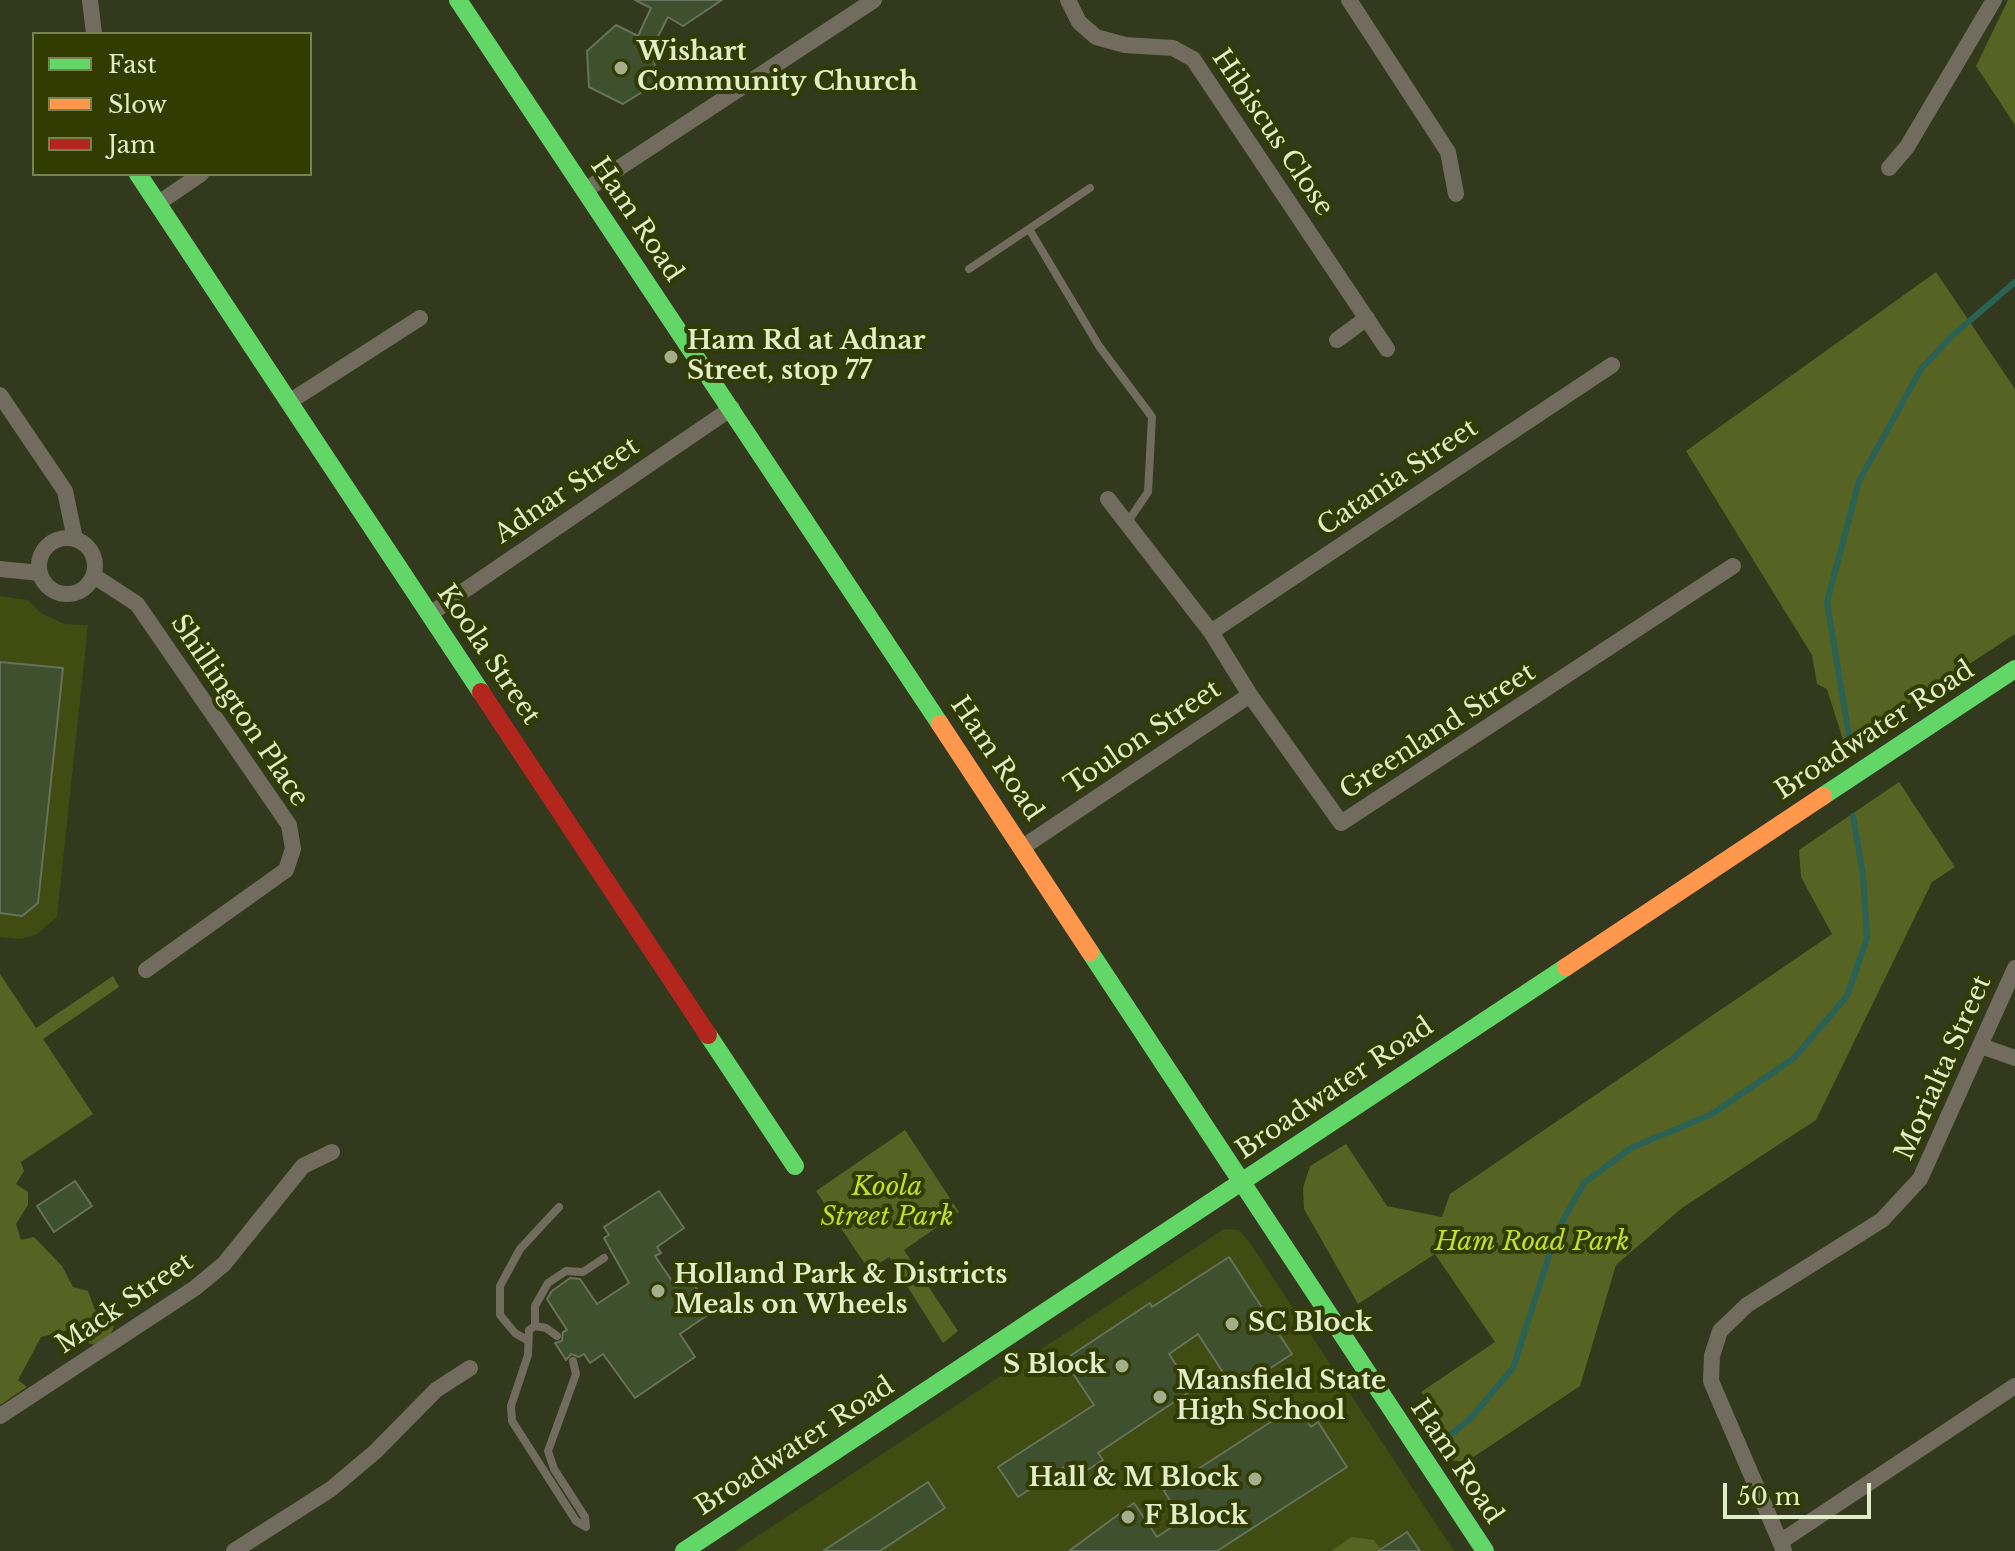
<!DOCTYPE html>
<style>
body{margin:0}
#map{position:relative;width:2015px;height:1551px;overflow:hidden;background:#33391c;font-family:"Libre Baskerville",serif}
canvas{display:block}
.legend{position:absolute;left:32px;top:32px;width:280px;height:144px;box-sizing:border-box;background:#313b02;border:2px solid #778251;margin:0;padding:10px 14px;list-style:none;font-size:24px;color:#e1ecc8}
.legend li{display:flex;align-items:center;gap:16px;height:40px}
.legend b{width:40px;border:2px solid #778251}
.scale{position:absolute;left:1723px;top:1483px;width:148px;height:36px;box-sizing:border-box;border:4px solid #e1ecc8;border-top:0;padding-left:10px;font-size:24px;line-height:28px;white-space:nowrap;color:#e1ecc8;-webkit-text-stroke:6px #313b02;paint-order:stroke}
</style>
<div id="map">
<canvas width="2015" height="1551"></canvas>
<ul class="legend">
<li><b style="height:10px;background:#63d668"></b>Fast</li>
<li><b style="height:10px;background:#ff974d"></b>Slow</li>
<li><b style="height:10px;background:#b3261e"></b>Jam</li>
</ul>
<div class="scale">50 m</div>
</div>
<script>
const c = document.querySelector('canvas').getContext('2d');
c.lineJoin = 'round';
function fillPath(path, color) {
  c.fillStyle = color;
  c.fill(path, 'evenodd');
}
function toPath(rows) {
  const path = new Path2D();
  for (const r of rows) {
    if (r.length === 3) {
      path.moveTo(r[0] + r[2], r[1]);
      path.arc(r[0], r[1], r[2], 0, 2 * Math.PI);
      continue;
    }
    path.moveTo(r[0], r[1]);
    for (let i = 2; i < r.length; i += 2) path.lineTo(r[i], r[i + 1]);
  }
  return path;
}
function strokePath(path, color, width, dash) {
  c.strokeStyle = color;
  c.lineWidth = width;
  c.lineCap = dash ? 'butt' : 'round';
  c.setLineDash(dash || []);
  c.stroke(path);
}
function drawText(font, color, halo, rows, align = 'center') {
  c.font = font + ' "Libre Baskerville",serif';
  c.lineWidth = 8;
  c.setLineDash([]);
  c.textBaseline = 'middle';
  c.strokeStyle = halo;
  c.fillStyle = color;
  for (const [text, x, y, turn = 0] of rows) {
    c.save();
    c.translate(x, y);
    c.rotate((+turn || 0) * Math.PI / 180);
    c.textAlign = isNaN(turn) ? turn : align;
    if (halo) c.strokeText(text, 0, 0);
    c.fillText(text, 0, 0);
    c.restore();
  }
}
fillPath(toPath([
 [0,596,28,600,42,614,65,624,88,625,57,917,37,934,21,939,0,937],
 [1224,1229,1239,1230,1250,1243,1454,1551,735,1551]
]), '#414c12');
fillPath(toPath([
 [2008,0,2015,0,2015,125,1976,66],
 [1936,272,2015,389,2015,634,1845,746,1827,689,1817,684,1812,655,1686,451],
 [1899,782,1955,867,1932,882,1816,1120,1682,1208,1616,1265,1580,1386,1466,1462,1450,1460,1415,1408,1426,1400,1421,1392,1495,1342,1435,1254,1358,1304,1304,1209,1303,1188,1310,1166,1346,1144,1387,1206,1442,1217,1450,1194,1832,934,1801,877,1799,850],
 [0,974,36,1028,113,976,119,987,43,1039,93,1114,21,1162,24,1171,16,1184,28,1192,28,1205,16,1224,21,1240,34,1237,62,1266,73,1287,88,1291,95,1310,116,1321,111,1334,98,1346,82,1341,80,1327,41,1337,18,1380,27,1387,0,1405],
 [905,1130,959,1212,904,1250,958,1331,943,1343,889,1257,869,1270,816,1191],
 [1352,1537,1374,1540,1382,1551,1331,1551]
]), '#566323');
strokePath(toPath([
 [1850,742,1827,602,1859,481,1921,369,1952,336,2015,282],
 [1450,1435,1470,1419,1513,1368,1557,1231,1584,1183,1631,1148,1712,1114,1794,1058,1847,996,1867,938,1863,875,1853,816]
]), '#2a6256', 6);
const building = toPath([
 [635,0,722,0,683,26,668,17,654,44,655,84,623,104,589,87,587,51,616,25,638,36,651,8,635,0],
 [0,662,63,668,38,903,22,916,0,913,0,662],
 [75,1181,92,1206,54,1232,37,1206,75,1181],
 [659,1191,684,1228,657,1247,661,1253,655,1256,676,1287,690,1278,712,1312,680,1334,695,1357,635,1398,603,1354,590,1363,584,1354,579,1357,571,1354,566,1360,555,1343,562,1341,563,1332,567,1330,547,1299,552,1291,570,1278,580,1279,597,1304,629,1283,604,1238,609,1235,604,1227,659,1191],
 [1229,1257,1292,1354,1235,1391,1198,1334,1169,1354,1192,1390,1098,1453,1103,1460,1072,1480,1064,1467,1018,1497,998,1467,1094,1405,1064,1360,1150,1303,1152,1307,1229,1257],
 [1297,1405,1311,1427,1318,1422,1347,1467,1217,1551,1069,1551,1134,1503,1157,1537,1182,1520,1164,1491,1297,1405],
 [928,1482,945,1508,880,1551,823,1551,928,1482],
 [1407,1532,1420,1551,1378,1551,1407,1532]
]);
fillPath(building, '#3e502d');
strokePath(building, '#66725a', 2);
strokePath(toPath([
 [1029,229,1099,346,1152,417,1148,492,1129,520],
 [969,269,1090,188],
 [535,1326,535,1306,548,1283,566,1271,583,1272,604,1258],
 [557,1336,546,1328,535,1326,529,1330,528,1355,511,1406,512,1421,576,1521,586,1527,585,1517,554,1469,548,1451,576,1374,573,1361],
 [527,1340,515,1333,500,1315,500,1286,520,1249,559,1207]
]), '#716c5e', 8);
strokePath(toPath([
 [90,0,94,34],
 [1068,0,1079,22,1096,37,1125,45,1173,48,1193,59,1387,349],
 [1349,0,1448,152,1456,194],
 [1889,168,1907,147,1994,0],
 [584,191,874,0],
 [157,204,201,174],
 [1337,340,1367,318],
 [0,395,65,491,75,539],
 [289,402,420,318],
 [1108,499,1211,632,1250,695,1341,823,1733,566],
 [67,566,28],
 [0,569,40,573],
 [94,576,137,604,289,825,293,849,286,870,146,970],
 [430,614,732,408],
 [1211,632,1612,365],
 [1023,847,1250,695],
 [1981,1046,2015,1058],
 [0,1416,195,1288,224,1264,303,1166,332,1152],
 [1780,1542,2015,1386],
 [234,1551,331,1489,376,1451,436,1390,470,1368],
 [1784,1551,1711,1381,1712,1356,1720,1331,1747,1305,1882,1220,1920,1179,2015,968]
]), '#716c5e', 16);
strokePath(toPath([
 [458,0,940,724],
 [138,174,481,692],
 [1823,796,2015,669],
 [1090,952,1485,1551],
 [708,1035,795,1166],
 [684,1551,1566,967]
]), '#63d668', 18);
strokePath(toPath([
 [940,724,1090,952],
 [1566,967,1823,796]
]), '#ff974d', 18);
strokePath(toPath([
 [481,692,708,1035]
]), '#b3261e', 18);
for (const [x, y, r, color] of [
 [621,68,8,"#a4ad8c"],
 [671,357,8,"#a4ad8c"],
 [658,1291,8,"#a4ad8c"],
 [1232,1324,8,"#a4ad8c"],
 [1122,1366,8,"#a4ad8c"],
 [1160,1397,8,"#a4ad8c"],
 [1255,1479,8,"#a4ad8c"],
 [1128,1517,8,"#a4ad8c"]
]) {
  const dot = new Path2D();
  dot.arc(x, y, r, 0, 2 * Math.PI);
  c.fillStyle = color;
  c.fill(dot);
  strokePath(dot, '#313b02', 3);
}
drawText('bold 26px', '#e1ecc8', '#313b02', [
 ["Wishart",637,53],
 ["Community Church",637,83],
 ["Ham Rd at Adnar",687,342],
 ["Street, stop 77",687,372],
 ["Holland Park & Districts",674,1276],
 ["Meals on Wheels",674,1306],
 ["SC Block",1248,1324],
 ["S Block",1106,1366,"right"],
 ["Mansfield State",1176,1382],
 ["High School",1176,1412],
 ["Hall & M Block",1239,1479,"right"],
 ["F Block",1144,1517]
], 'left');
drawText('26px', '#e1ecc8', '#313b02', [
 ["Hibiscus Close",1272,133,56],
 ["Ham Road",636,220,56],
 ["Catania Street",1398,478,-34],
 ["Adnar Street",567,491,-34],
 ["Koola Street",488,655,56],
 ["Shillington Place",239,711,56],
 ["Broadwater Road",1875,731,-33],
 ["Greenland Street",1438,732,-33],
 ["Toulon Street",1143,738,-34],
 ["Ham Road",996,759,56],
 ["Morialta Street",1944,1068,-66],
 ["Broadwater Road",1335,1089,-34],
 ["Mack Street",125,1304,-34],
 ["Broadwater Road",795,1447,-33],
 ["Ham Road",1456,1462,56]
]);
drawText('italic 26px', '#bee028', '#313b02', [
 ["Koola",887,1188],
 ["Street Park",887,1218],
 ["Ham Road Park",1532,1243]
]);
</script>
